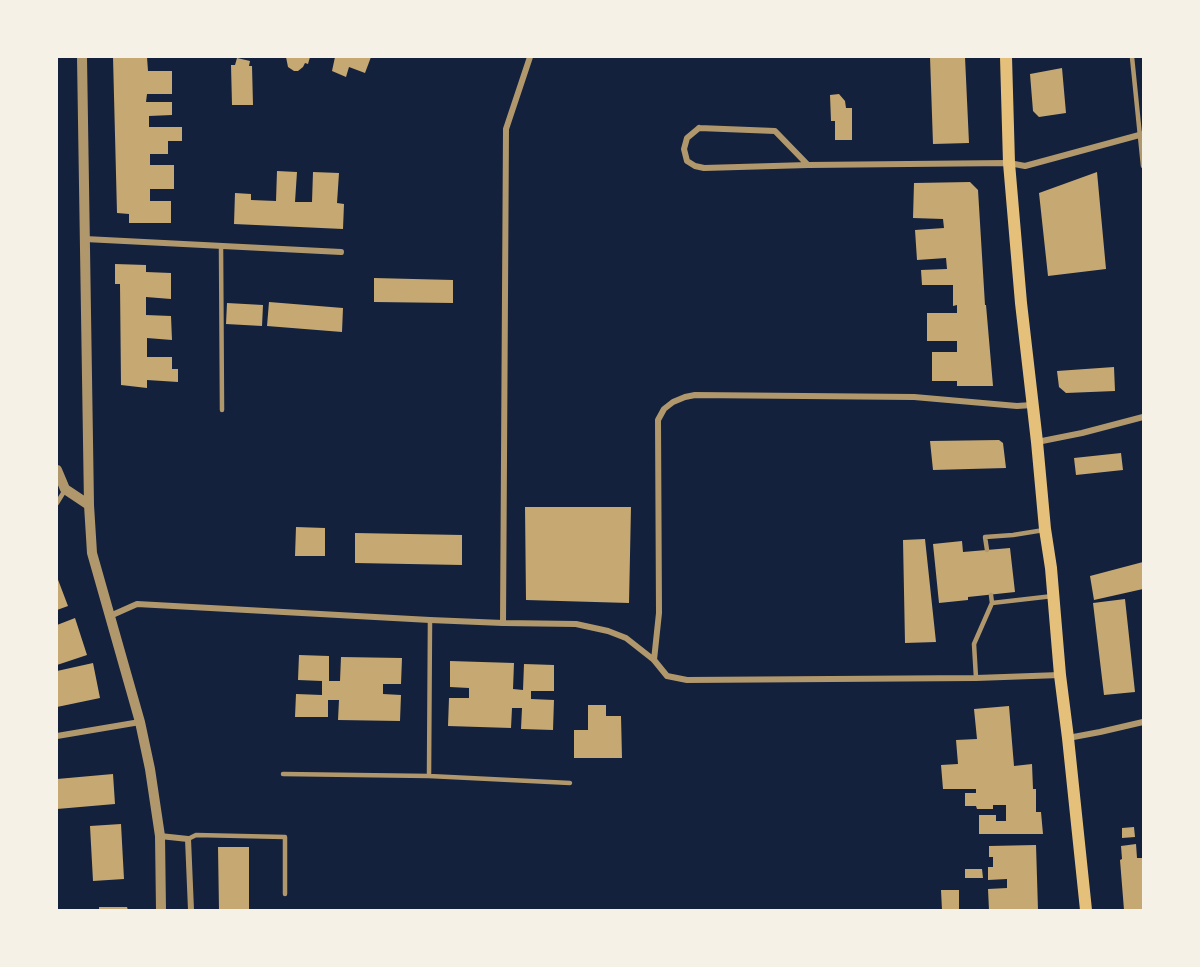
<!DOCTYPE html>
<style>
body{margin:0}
#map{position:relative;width:1200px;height:967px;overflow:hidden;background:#14213d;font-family:Quicksand,sans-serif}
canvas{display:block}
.frame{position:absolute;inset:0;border:58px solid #f6f1e7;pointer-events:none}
</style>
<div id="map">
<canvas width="1200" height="967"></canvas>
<div class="frame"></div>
</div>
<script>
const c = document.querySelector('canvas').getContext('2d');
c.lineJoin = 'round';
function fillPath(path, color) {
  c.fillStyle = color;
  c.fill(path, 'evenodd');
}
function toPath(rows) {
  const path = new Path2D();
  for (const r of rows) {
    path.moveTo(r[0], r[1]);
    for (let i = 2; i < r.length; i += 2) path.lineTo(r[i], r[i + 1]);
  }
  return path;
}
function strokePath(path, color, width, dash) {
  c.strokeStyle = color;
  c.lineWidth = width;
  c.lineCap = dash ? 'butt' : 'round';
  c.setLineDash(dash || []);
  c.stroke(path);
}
fillPath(toPath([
 [113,57,147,57,148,71,172,71,172,94,147,94,146,102,172,102,172,115,149,116,149,127,182,127,182,141,168,141,168,154,150,154,150,165,174,165,174,189,150,189,150,201,171,201,171,223,129,223,129,214,117,213],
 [286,57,310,57,308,64,305,63,303,67,298,71,294,71,288,67],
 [335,57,371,57,365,73,349,67,346,77,332,71],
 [930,57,965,57,969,143,933,144],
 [237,58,250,61,249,66,252,66,253,105,232,105,231,65,235,65],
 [1062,68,1066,113,1039,117,1033,111,1030,74],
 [839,94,845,101,846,108,852,108,852,140,835,140,835,121,831,121,830,95],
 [277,171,297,172,295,202,312,202,313,172,339,173,337,203,344,204,343,229,234,224,235,193,251,194,251,200,276,201],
 [1097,172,1106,269,1048,276,1039,193],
 [970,182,978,190,985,305,986,305,993,386,957,386,957,381,932,381,932,352,957,352,957,341,927,341,927,313,957,313,957,305,953,306,953,285,922,285,921,270,947,269,946,258,917,260,915,230,944,228,943,219,913,218,914,183],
 [115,264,146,265,146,272,171,273,171,299,146,297,146,315,171,316,172,340,147,338,147,357,172,357,172,369,178,369,178,382,147,380,147,388,121,385,120,284,115,284],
 [374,278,453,280,453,303,374,302],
 [269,302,343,308,342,332,267,326],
 [227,303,263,305,262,326,226,324],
 [1114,367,1115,391,1066,393,1059,387,1057,371],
 [999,440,1003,443,1006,468,933,470,930,441],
 [1121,453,1123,470,1076,475,1074,458],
 [525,507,631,507,629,603,526,600],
 [296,527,325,528,325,556,295,556],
 [355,533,462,535,462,565,355,563],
 [925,539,936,642,905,643,903,540],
 [962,541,963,552,1010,548,1015,592,968,597,968,600,939,603,933,544],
 [1143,562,1143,589,1094,600,1090,576],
 [57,577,68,606,57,610],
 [1125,599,1135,692,1104,695,1093,603],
 [75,618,87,655,57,665,57,625],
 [299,655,329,656,329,681,340,681,341,657,402,658,401,684,383,684,383,694,401,695,400,721,338,720,339,700,328,700,328,717,295,717,296,694,322,695,322,681,298,680],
 [450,661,514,663,513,689,523,690,524,664,554,665,554,691,531,691,531,699,554,700,553,730,521,729,522,708,512,708,511,728,448,726,449,698,469,698,469,688,450,687],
 [93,663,100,698,57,707,57,671],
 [588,705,606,705,606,716,621,716,622,758,574,758,574,730,588,730],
 [1009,706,1014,766,1032,764,1033,789,1036,789,1036,812,1041,812,1043,834,979,834,979,815,996,815,996,821,1006,821,1006,805,993,805,993,809,977,809,976,806,965,806,965,793,976,793,976,789,943,789,941,765,958,764,956,740,977,739,974,709],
 [113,774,115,804,57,809,57,779],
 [121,824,124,879,93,881,90,826],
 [1134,827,1135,837,1122,838,1122,828],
 [1136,844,1137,858,1143,858,1143,910,1124,910,1120,860,1122,859,1121,846],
 [1036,845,1038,910,989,910,988,889,1007,888,1007,879,988,880,988,867,993,867,993,857,989,857,989,846],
 [218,847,249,847,249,910,219,910],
 [965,869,982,869,983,878,965,878],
 [941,890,959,890,959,910,942,910],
 [99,907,127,907,128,910,99,910]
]), '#c6a872');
strokePath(toPath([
 [1132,57,1143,166],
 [221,246,222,410],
 [57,503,65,490],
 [987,550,985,537,1013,535,1044,530],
 [991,595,992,603,1053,596],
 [976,678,974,644,992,603],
 [283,774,429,776,570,783],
 [429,776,430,620],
 [188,839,196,835,285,837,285,894]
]), '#b1986c', 4.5);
strokePath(toPath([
 [699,128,775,131,808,165,704,168,695,166,687,161,684,149,687,138,699,128],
 [808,165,1009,163,1025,166,1143,134],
 [85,239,341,252],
 [1037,442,1082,433,1143,417],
 [110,616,137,604,430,620,503,623,576,624,608,631,626,638,654,660,667,676,687,680,976,678,1060,675],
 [503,623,506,129,530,57],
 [654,660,659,613,658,420,664,409,673,402,685,397,695,395,914,397,1017,406,1032,405],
 [57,736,140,722],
 [1068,738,1100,732,1143,722],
 [160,836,188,839,191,910]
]), '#b1986c', 6);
strokePath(toPath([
 [82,57,89,505,92,553,140,722,150,769,160,836,161,910],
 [57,470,65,489,89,505]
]), '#b1986c', 10);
strokePath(toPath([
 [1006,57,1009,163,1021,303,1037,442,1045,529,1051,568,1060,675,1068,738,1086,910]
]), '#e5c07b', 12);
</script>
